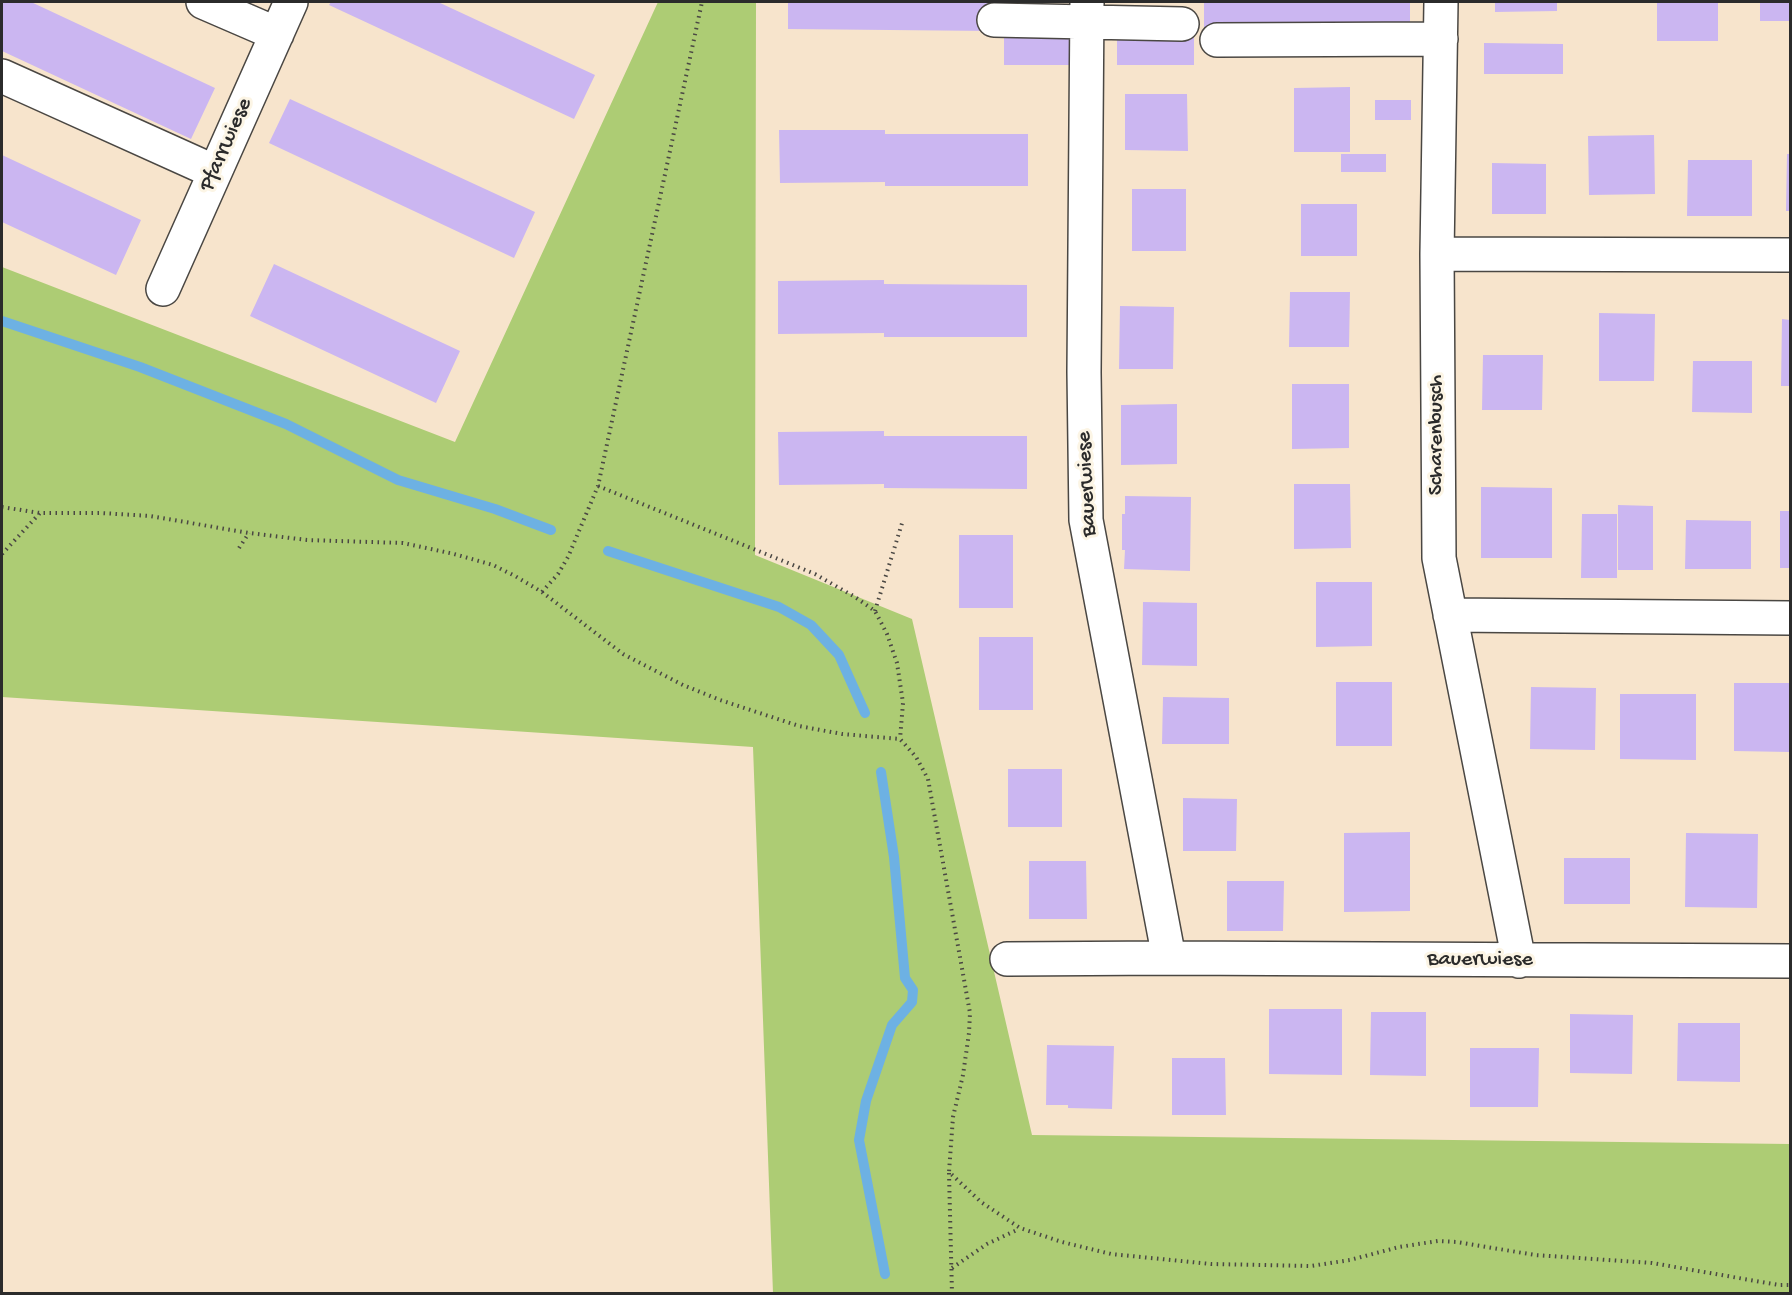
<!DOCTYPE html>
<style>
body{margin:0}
#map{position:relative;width:1792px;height:1295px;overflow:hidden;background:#f7e4cc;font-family:"Gochi Hand",sans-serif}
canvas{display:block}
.frame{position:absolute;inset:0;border:3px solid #2b2b2b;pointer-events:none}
</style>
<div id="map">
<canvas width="1792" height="1295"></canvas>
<div class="frame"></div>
</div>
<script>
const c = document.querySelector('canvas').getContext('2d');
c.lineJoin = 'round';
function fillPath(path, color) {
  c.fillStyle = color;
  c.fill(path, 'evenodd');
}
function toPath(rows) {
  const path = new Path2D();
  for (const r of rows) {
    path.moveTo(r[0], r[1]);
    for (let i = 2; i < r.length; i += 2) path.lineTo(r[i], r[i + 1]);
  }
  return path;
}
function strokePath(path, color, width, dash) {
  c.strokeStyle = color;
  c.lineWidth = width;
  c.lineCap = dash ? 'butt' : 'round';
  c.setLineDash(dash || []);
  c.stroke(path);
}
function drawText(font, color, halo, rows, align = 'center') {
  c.font = font + ' "Gochi Hand",sans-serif';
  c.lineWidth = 6;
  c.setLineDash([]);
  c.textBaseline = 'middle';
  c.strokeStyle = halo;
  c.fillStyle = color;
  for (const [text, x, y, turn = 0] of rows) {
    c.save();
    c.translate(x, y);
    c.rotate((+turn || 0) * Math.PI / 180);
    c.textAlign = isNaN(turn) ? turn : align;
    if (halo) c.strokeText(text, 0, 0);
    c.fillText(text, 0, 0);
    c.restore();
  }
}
fillPath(toPath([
 [658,2,756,2,755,555,912,619,1032,1135,1790,1144,1790,1293,773,1293,753,747,2,697,2,267,455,442]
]), '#adcc74');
strokePath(toPath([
 [2,321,140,367,286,424,398,480,495,509,551,530],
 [608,551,779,607,811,625,839,655,865,713],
 [881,772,894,857,905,978,913,990,912,1002,892,1025,866,1101,859,1140,885,1274]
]), '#6db1e3', 10);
fillPath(toPath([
 [2,2,31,2,215,88,191,139,2,51],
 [331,2,438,2,595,75,574,119,329,5],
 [788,2,991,2,991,31,788,29],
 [1204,2,1410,2,1410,31,1204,32],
 [1495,2,1557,2,1557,11,1495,12],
 [1657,2,1718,2,1718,41,1657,41],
 [1760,2,1790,2,1790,21,1760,21],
 [1117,37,1194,37,1194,65,1117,65],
 [1004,38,1075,38,1075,65,1004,65],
 [1484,43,1563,44,1563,74,1484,74],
 [1350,87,1350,152,1294,152,1294,88],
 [1125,94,1187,94,1188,151,1125,150],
 [290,99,535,212,514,258,269,143],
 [1375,100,1411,100,1411,120,1375,120],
 [779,130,885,130,885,134,1028,134,1028,186,885,186,885,182,780,183],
 [1654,135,1655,194,1589,195,1588,136],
 [1341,154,1386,154,1386,172,1341,172],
 [1787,154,1790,154,1790,211,1786,211],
 [2,155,141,220,116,275,2,222],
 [1688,160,1752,160,1752,216,1687,216],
 [1492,163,1546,164,1546,214,1492,214],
 [1132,189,1186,189,1186,251,1132,251],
 [1301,204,1357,204,1357,256,1301,256],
 [274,264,460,351,436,403,250,316],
 [884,280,884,284,1027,285,1027,337,884,337,884,333,778,334,778,281],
 [1290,292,1350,292,1349,347,1289,347],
 [1120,306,1174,307,1173,369,1119,369],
 [1599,313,1655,314,1654,381,1599,381],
 [1782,319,1790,320,1790,386,1781,386],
 [1483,355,1543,355,1542,410,1482,410],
 [1693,361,1752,361,1752,413,1692,412],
 [1292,384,1349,384,1349,448,1292,449],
 [1177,404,1177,464,1121,465,1121,405],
 [884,431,884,436,1027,436,1027,489,884,488,884,484,779,485,778,432],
 [1294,484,1350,484,1351,548,1294,549],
 [1481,487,1552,488,1552,558,1481,558],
 [1125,496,1191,497,1190,571,1124,569,1125,550,1122,550,1122,514,1125,514],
 [1618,505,1653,506,1653,570,1618,570],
 [1780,511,1790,511,1790,568,1780,568],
 [1582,514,1617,514,1617,578,1581,578],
 [1686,520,1751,521,1751,569,1685,569],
 [959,535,1013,535,1013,608,959,608],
 [1316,582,1372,582,1372,646,1316,647],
 [1143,602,1197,603,1197,666,1142,665],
 [979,637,1033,637,1033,710,979,710],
 [1336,682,1392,682,1392,746,1336,746],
 [1734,683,1790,683,1790,752,1734,751],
 [1531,687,1596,688,1595,750,1530,749],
 [1620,694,1696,694,1696,760,1620,759],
 [1163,697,1229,698,1229,744,1162,744],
 [1008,769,1062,769,1062,827,1008,827],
 [1183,798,1237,799,1236,851,1183,851],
 [1410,832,1410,911,1344,912,1344,833],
 [1686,833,1758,834,1757,908,1685,907],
 [1564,858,1630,858,1630,904,1564,904],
 [1029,861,1086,861,1087,919,1029,919],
 [1227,881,1284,881,1283,931,1227,931],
 [1269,1009,1342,1009,1342,1075,1269,1074],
 [1371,1012,1426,1012,1426,1076,1370,1075],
 [1570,1014,1633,1015,1632,1074,1570,1073],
 [1678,1023,1740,1023,1740,1082,1677,1081],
 [1047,1045,1114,1046,1112,1109,1068,1108,1068,1105,1046,1105],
 [1470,1048,1539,1048,1538,1107,1470,1107],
 [1172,1058,1225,1058,1226,1115,1172,1115]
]), '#cbb6f1');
const minor = toPath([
 [203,2,277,34],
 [1087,2,1084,372,1086,520,1169,958,1790,961],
 [1441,2,1437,254,1439,558,1519,961],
 [994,20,1182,24],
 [1217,40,1441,39],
 [2,76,215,172],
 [1437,254,1790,255],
 [163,289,291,2],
 [1450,615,1790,618],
 [1007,959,1169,958]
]);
strokePath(minor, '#4a4743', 36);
strokePath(toPath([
 [598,486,815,574,855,597,875,611,887,634,897,663,903,703,900,739],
 [2,507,40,513,101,513,150,516,249,533,307,540,403,543,454,554,493,565,515,576,542,592,623,654,683,685,720,700,799,726,842,734,900,739,916,757,928,779,970,1013,969,1033,963,1075,953,1117,949,1172,981,1202,1020,1228,1062,1242,1111,1254,1211,1264,1311,1266,1350,1260,1399,1247,1438,1241,1457,1242,1535,1255,1652,1263,1779,1285,1790,1285],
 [239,548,249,533],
 [2,554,40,513],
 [542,592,558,574,568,557,598,486,702,2],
 [875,611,903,520],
 [949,1173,952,1294],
 [952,1268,987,1244,1019,1229]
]), '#4a4743', 4, [1.5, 4.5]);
strokePath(minor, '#fff', 33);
drawText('22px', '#2b2b2b', '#fcf5e5', [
 ["Pfarrwiese",227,145,-66],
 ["Scharenbusch",1438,435,-90],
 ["Bauerwiese",1088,484,-93],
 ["Bauerwiese",1480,961]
]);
</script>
